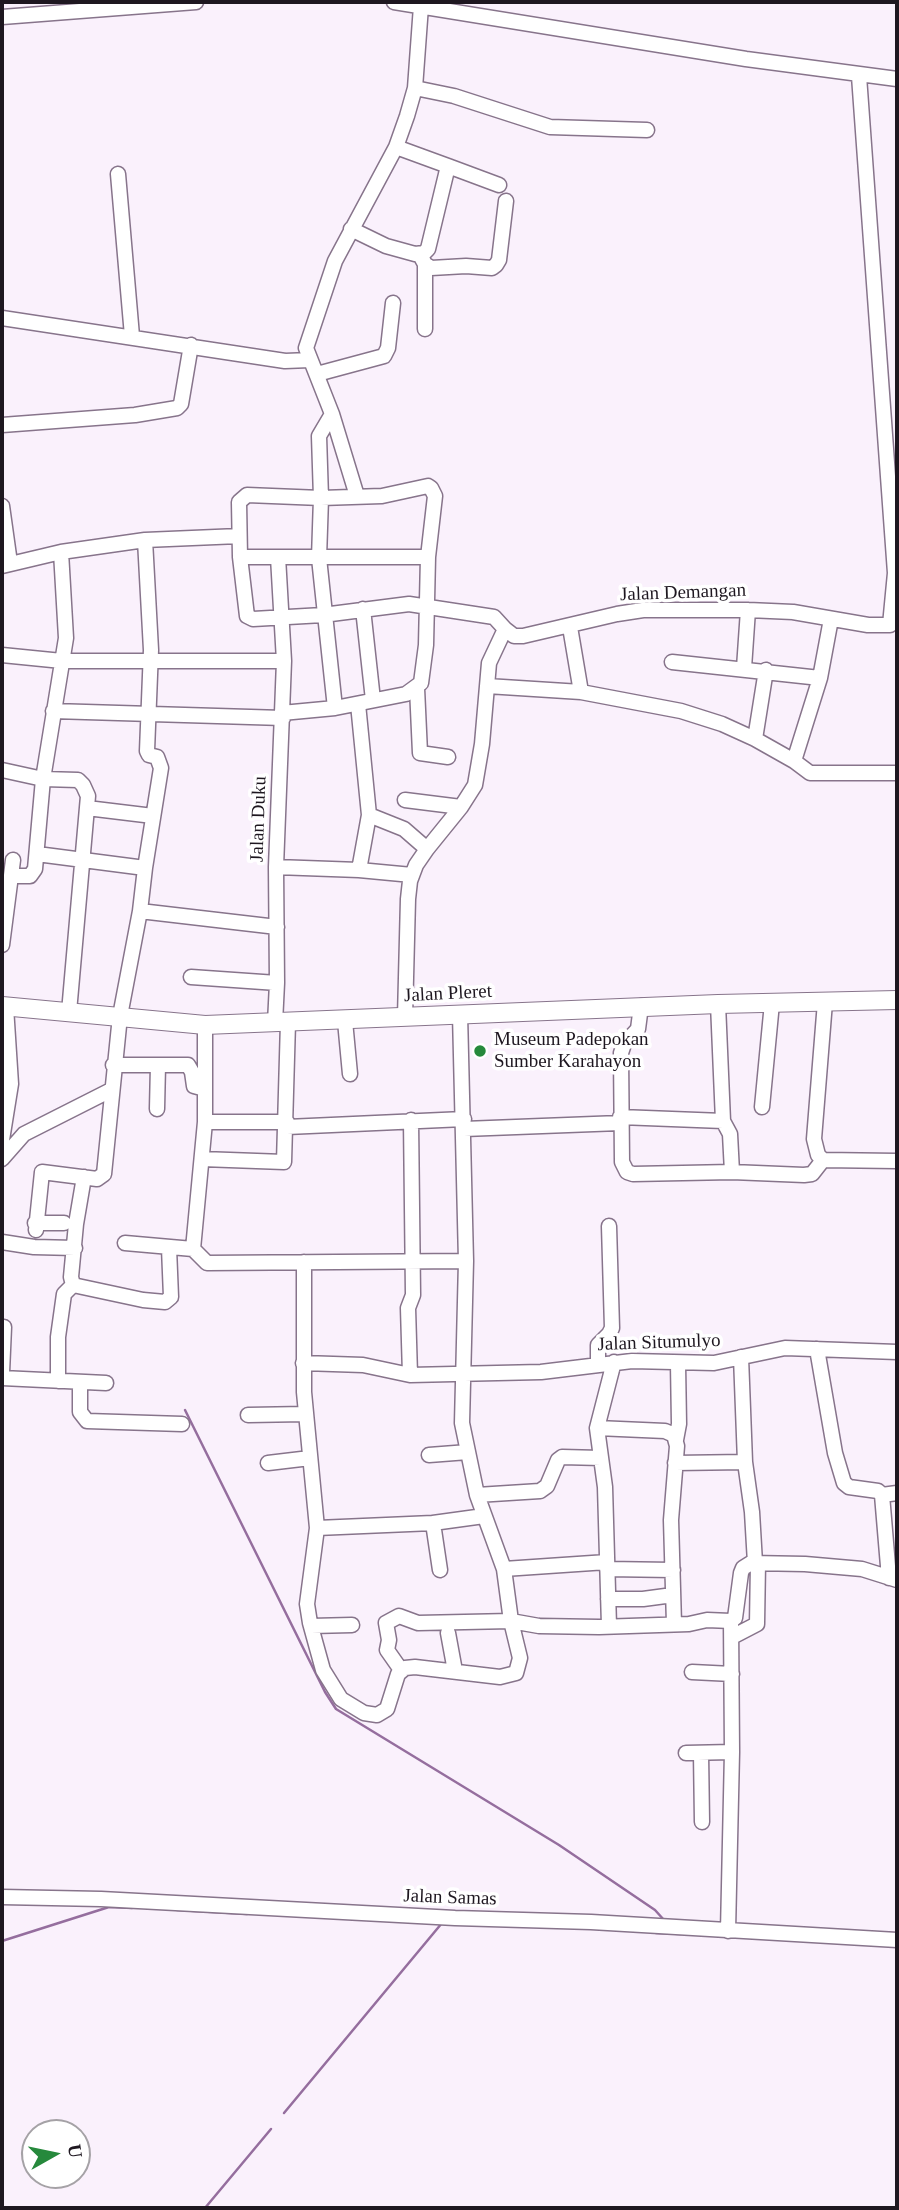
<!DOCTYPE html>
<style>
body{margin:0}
#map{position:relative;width:899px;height:2210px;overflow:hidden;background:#faf1fc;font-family:"Times New Roman",serif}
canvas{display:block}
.frame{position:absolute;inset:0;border:4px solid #1e1720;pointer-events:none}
.north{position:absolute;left:21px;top:2119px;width:70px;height:70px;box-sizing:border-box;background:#fff;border:2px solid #a5a2a6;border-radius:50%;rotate:81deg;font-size:19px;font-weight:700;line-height:28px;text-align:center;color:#1e1720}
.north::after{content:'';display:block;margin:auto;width:24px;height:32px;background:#26893c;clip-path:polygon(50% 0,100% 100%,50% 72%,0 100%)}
</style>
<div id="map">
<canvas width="899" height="2210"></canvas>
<div class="frame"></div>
<div class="north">U</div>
</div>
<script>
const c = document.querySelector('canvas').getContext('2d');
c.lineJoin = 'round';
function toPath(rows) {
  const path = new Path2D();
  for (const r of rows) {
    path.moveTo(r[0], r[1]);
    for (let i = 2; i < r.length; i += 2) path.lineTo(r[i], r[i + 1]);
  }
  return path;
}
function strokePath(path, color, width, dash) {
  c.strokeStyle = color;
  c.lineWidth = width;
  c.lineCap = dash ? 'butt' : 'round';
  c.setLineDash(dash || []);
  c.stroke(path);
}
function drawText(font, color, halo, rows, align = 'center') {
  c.font = font + ' "Times New Roman",serif';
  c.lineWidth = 7;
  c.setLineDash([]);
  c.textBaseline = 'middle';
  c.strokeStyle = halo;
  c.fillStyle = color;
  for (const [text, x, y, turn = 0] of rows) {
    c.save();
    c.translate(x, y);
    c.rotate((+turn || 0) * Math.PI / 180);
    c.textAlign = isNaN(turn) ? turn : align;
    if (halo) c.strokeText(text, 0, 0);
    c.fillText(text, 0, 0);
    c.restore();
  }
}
strokePath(toPath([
 [185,1410,325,1692,336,1709,559,1845,655,1910,664,1920],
 [177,1910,247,1914],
 [656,1933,681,1934],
 [2,1941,109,1907,132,1908],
 [284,2113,442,1923],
 [205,2208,271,2129]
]), '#956e9e', 2.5);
const minor = toPath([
 [394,2,746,59,897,79],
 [2,17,196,2],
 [859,76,895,573],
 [415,88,454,96,550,127,647,130],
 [448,166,499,185],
 [118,174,132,336],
 [351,229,386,246,415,254,424,253,428,249,448,166,396,147],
 [420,255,425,264,431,268,466,266,492,268,496,265,499,260,506,201],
 [2,318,285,361,310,360],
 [425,329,425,264],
 [317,374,384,356,388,348,393,303],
 [332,414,319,436,321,498,247,495,239,502,240,557,247,616,253,619,323,615,409,604,494,617,505,629],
 [2,425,135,415,177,408,181,404,191,345],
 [357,496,332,414,306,348,335,261,396,147,407,116,415,88,421,6],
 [2,506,10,563],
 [240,557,428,557],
 [2,566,61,552,145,540],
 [363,609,373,700],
 [570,627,581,692],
 [2,655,62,661,284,661],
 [672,662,820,678],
 [744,668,748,610],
 [487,686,581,692,681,711,722,724,755,739,794,761,810,773,897,773],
 [417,688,420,753,448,757],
 [358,704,369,815,359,870],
 [53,711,283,718],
 [282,713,335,708,406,694,421,683,426,645,428,557,435,496,431,488,428,486,382,496,321,498,319,558,335,708],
 [755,739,766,670],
 [794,761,820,678,831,619],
 [2,770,43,779,78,780,83,785,88,796,69,1012],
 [405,800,461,807],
 [87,808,153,816],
 [369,815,404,829,427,849],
 [276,867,359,870,412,875],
 [145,868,161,768,157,757,149,755,147,751,151,650,145,540,239,536],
 [11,876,30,876,35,869,43,779,66,638,61,552],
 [140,911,277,927],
 [2,945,13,860],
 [191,977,277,983],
 [825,1002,814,1139,818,1155,823,1160,897,1161],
 [718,1004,723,1121,730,1134,732,1172],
 [641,1006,638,1029,624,1044,621,1053,622,1162,627,1172,633,1174,732,1172,804,1175,812,1174,823,1160],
 [405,1017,408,899,410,881,416,865,427,849,461,807,475,785,482,744,489,663,505,629,514,636,523,636,617,614,643,610,748,610,793,612,868,625,890,625,895,573,897,573],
 [345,1021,350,1074],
 [275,1023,277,983,276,867,284,661,278,557],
 [113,1065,188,1065,192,1072,194,1086,205,1089],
 [762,1107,772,1003],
 [157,1109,158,1065],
 [620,1117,723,1121],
 [205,1122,287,1122],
 [287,1127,464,1119],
 [464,1129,620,1123],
 [2,1140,11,1084,6,1007],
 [2,1159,24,1134,111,1090],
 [202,1159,284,1162,288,1022],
 [84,1177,76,1224,71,1277,73,1285,143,1300,165,1302,171,1297,169,1248],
 [35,1223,64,1223],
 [36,1230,42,1172,97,1179,104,1174,120,1016,140,911,145,868,37,854],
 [2,1242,34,1247,75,1248],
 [125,1243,193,1249,207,1263,466,1261],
 [193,1249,205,1122,205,1025],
 [304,1262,304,1392,317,1528,307,1604,310,1623,323,1670,341,1699,364,1713,377,1715,387,1709,398,1674,405,1668,415,1667,500,1677,516,1673,520,1658,511,1621,504,1569,477,1495,462,1423,466,1261,460,1014],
 [817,1349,835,1453,844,1483,849,1487,878,1491,882,1495,897,1493],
 [741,1357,745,1462,752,1512,755,1563],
 [303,1363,363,1365,410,1375,541,1372,632,1361,714,1363,785,1348,897,1352],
 [598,1364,598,1345,609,1334,612,1328,609,1226],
 [2,1373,4,1327],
 [410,1375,408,1308,413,1295,411,1120],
 [2,1378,106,1383],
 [58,1381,58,1337,64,1294,73,1285],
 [80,1382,80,1412,87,1421,182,1424],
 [248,1415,305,1414],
 [597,1428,665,1431,674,1435,677,1446,671,1520,674,1624],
 [676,1440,679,1424,678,1364],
 [429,1455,468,1452],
 [268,1463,310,1458],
 [675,1463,745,1462],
 [477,1495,540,1491,547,1486,558,1460,562,1457,601,1458],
 [882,1495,889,1578],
 [433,1523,440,1570],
 [317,1528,433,1523,484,1516],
 [504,1569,607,1562],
 [607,1569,673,1570],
 [608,1599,643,1599,673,1595],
 [311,1626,352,1625],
 [609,1626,605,1487,597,1428,614,1362],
 [448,1633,455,1671],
 [732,1637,757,1624,758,1563],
 [401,1670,387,1650,389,1640,386,1623,399,1616,418,1623,511,1621,539,1626,599,1627,689,1624,707,1620,731,1621,735,1618,741,1573,743,1568,751,1563,805,1564,862,1569,897,1580],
 [692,1672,732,1674],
 [686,1753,732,1752],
 [701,1753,702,1822],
 [2,1897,101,1899,455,1918,591,1922,897,1940],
 [728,1931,732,1752,731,1621]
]);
const major = toPath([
 [2,1006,205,1025,718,1004,897,1000]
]);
strokePath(minor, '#87748b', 17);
strokePath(major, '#87748b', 20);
strokePath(minor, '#fff', 14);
strokePath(major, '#fff', 18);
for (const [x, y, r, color] of [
 [480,1051,7,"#26893c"]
]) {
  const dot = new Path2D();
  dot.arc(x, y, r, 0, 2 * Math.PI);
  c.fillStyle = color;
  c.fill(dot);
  strokePath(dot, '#fff', 2.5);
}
drawText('19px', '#1e1720', '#fff', [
 ["Jalan Demangan",683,593,-2],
 ["Jalan Duku",259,819,-88],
 ["Jalan Pleret",448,994,-3],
 ["Jalan Situmulyo",659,1343,-2],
 ["Jalan Samas",450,1898,2]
]);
drawText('19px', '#1e1720', '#fff', [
 ["Museum Padepokan",494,1040],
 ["Sumber Karahayon",494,1062]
], 'left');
</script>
